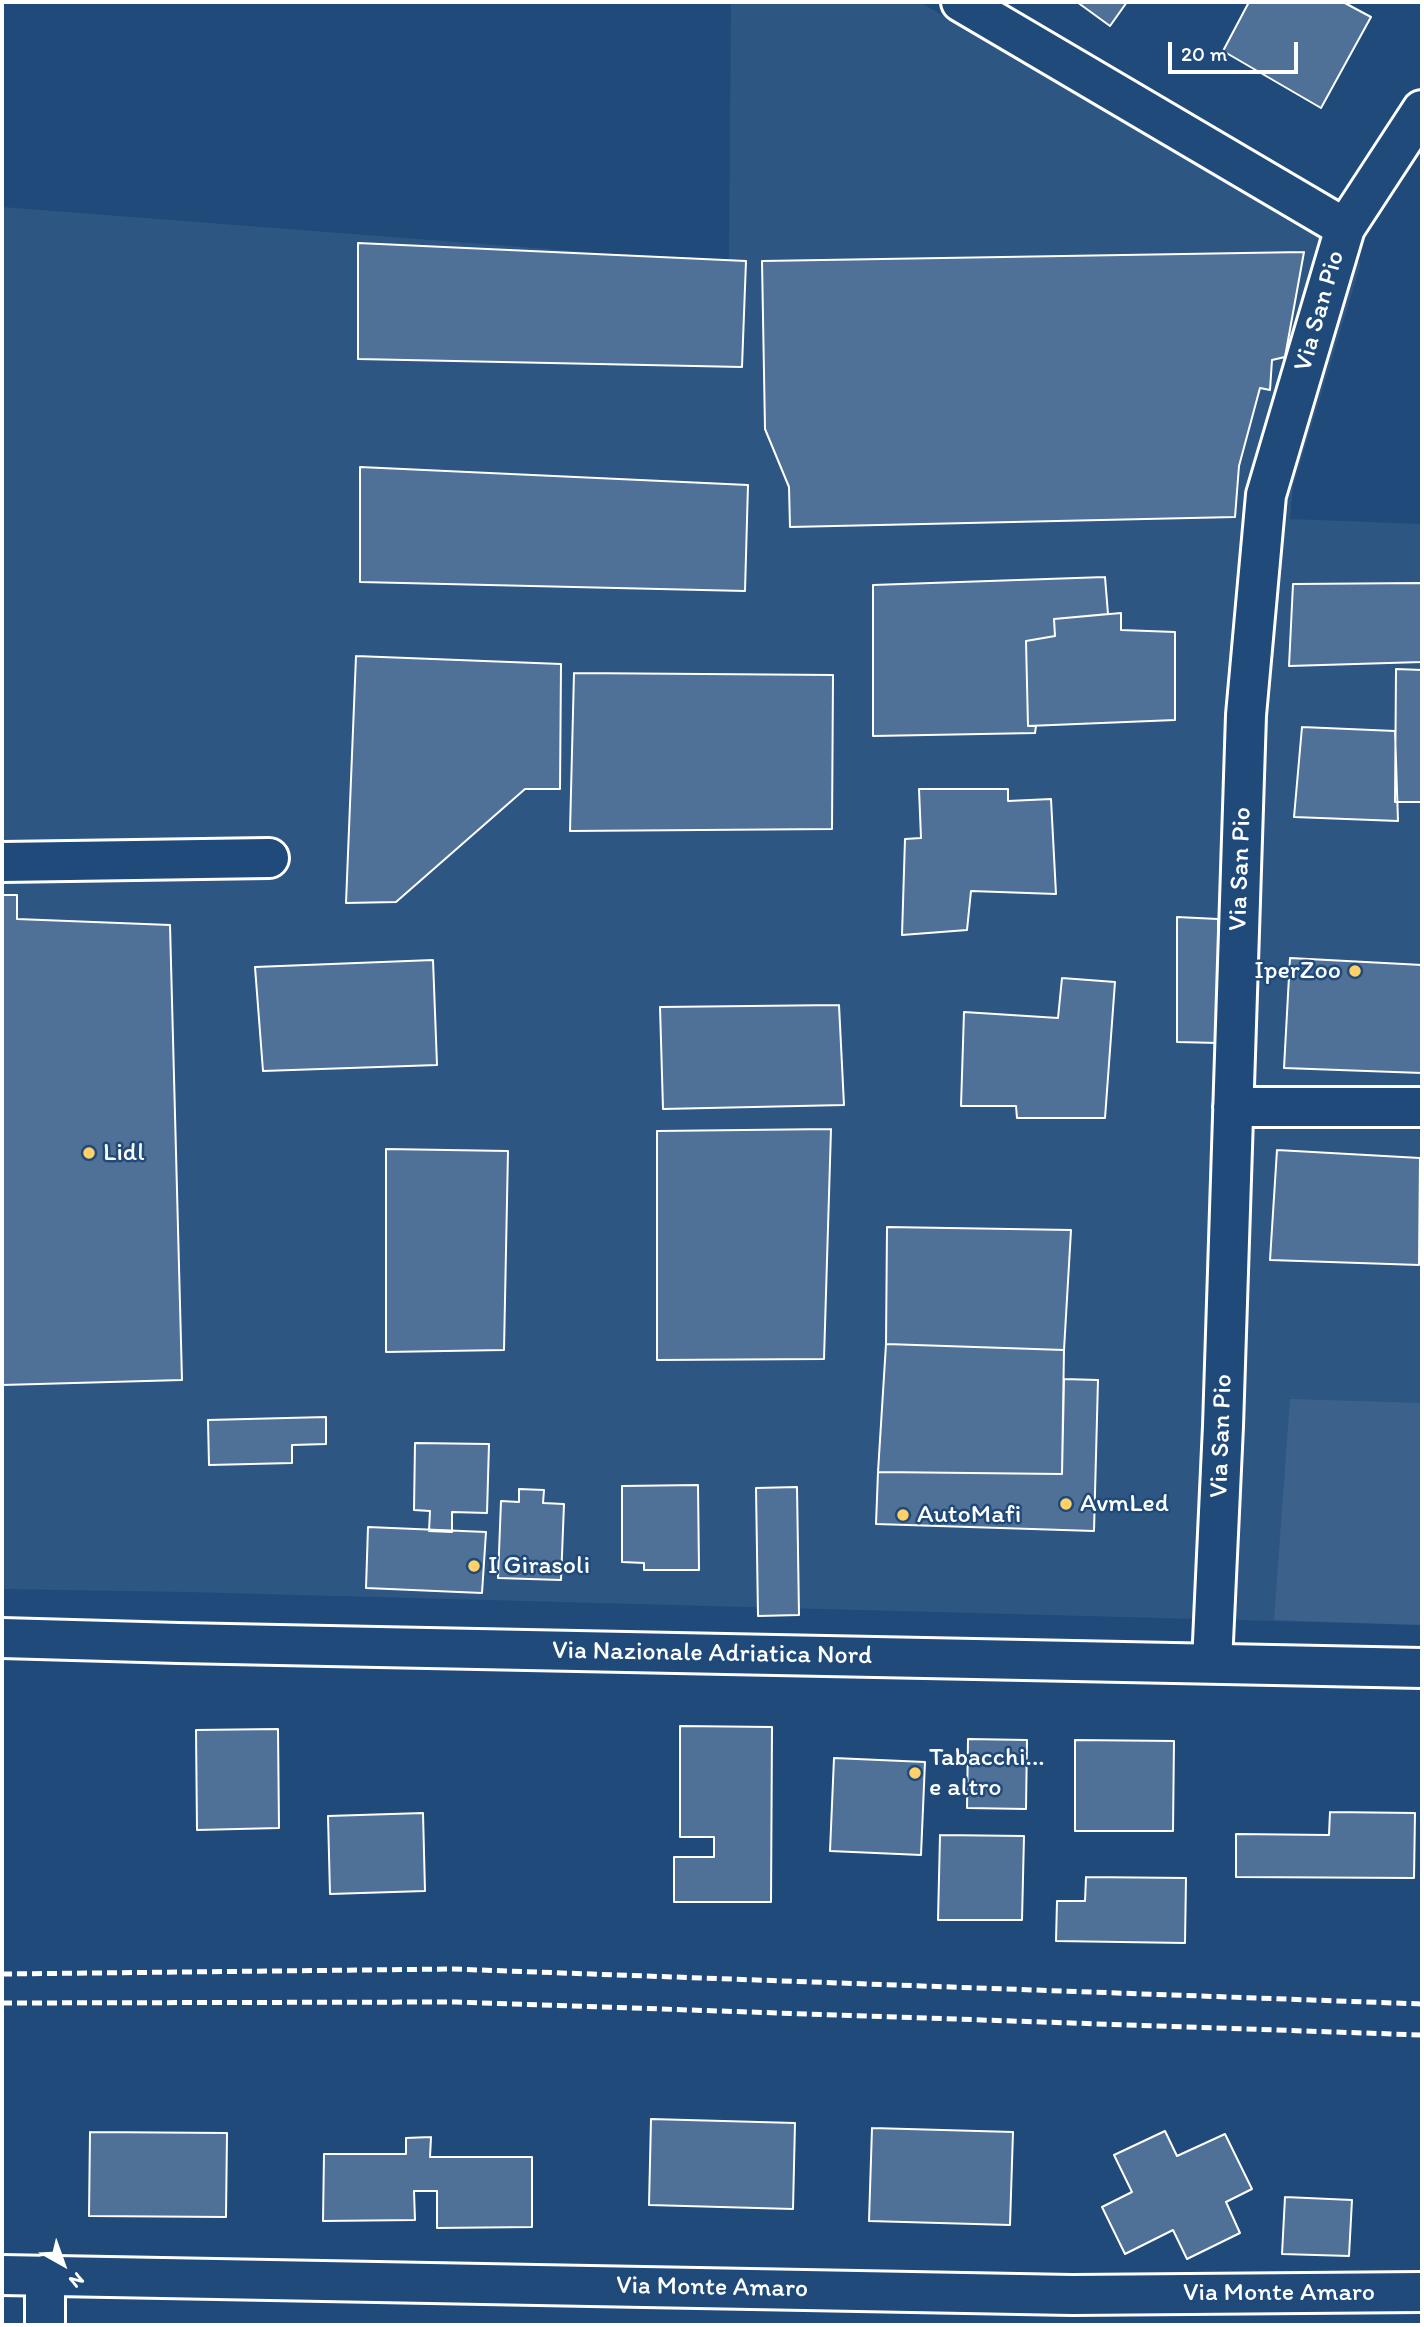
<!DOCTYPE html>
<style>
body{margin:0}
#map{position:relative;width:1424px;height:2327px;overflow:hidden;background:#1f4a7a;font-family:Itim,sans-serif}
canvas{display:block}
.frame{position:absolute;inset:0;border:4px solid #fff;pointer-events:none}
.north{position:absolute;left:28px;top:2229px;width:70px;height:70px;-webkit-text-stroke:5px #1f4a7a;paint-order:stroke;rotate:140deg;font-size:19px;font-weight:700;line-height:28px;text-align:center;color:#fff}
.north::after{content:'';display:block;margin:auto;width:24px;height:32px;background:#fff;clip-path:polygon(50% 0,100% 100%,50% 72%,0 100%)}
.scale{position:absolute;left:1168px;top:42px;width:130px;height:32px;box-sizing:border-box;border:4px solid #fff;border-top:0;padding-left:9px;font-size:21px;line-height:24px;white-space:nowrap;color:#fff;-webkit-text-stroke:5px #1f4a7a;paint-order:stroke}
</style>
<div id="map">
<canvas width="1424" height="2327"></canvas>
<div class="frame"></div>
<div class="north">N</div>
<div class="scale">20 m</div>
</div>
<script>
const c = document.querySelector('canvas').getContext('2d');
c.lineJoin = 'round';
function fillPath(path, color) {
  c.fillStyle = color;
  c.fill(path, 'evenodd');
}
function toPath(rows) {
  const path = new Path2D();
  for (const r of rows) {
    path.moveTo(r[0], r[1]);
    for (let i = 2; i < r.length; i += 2) path.lineTo(r[i], r[i + 1]);
  }
  return path;
}
function strokePath(path, color, width, dash) {
  c.strokeStyle = color;
  c.lineWidth = width;
  c.lineCap = dash ? 'butt' : 'round';
  c.setLineDash(dash || []);
  c.stroke(path);
}
function drawText(font, color, halo, rows, align = 'center') {
  c.font = font + ' Itim,sans-serif';
  c.lineWidth = 5;
  c.setLineDash([]);
  c.textBaseline = 'middle';
  c.strokeStyle = halo;
  c.fillStyle = color;
  for (const [text, x, y, turn = 0] of rows) {
    c.save();
    c.translate(x, y);
    c.rotate((+turn || 0) * Math.PI / 180);
    c.textAlign = isNaN(turn) ? turn : align;
    if (halo) c.strokeText(text, 0, 0);
    c.fillText(text, 0, 0);
    c.restore();
  }
}
fillPath(toPath([
 [731,2,920,2,1361,263,1293,487,1290,519,1422,524,1422,1625,187,1592,2,1589,2,207,729,263]
]), '#2e5683');
fillPath(toPath([
 [1290,1399,1422,1403,1422,1625,1274,1620]
]), '#3c618b');
const building = toPath([
 [1077,2,1127,2,1110,26,1077,2],
 [1249,2,1343,2,1371,17,1321,108,1223,51,1249,2],
 [358,243,746,261,742,367,358,359,358,243],
 [1304,252,1285,357,1272,360,1270,390,1260,388,1239,466,1235,517,790,527,789,487,765,429,762,261,1304,252],
 [360,467,748,485,745,591,360,582,360,467],
 [1105,577,1108,614,1054,619,1055,636,1026,641,1028,726,1036,726,1035,733,873,736,873,585,1105,577],
 [1422,583,1422,662,1289,666,1293,584,1422,583],
 [1121,613,1121,630,1175,632,1175,720,1028,726,1026,641,1055,636,1054,619,1121,613],
 [356,656,561,664,560,789,525,789,396,902,346,903,356,656],
 [1396,669,1422,670,1422,802,1395,802,1396,669],
 [574,673,833,675,832,829,570,831,574,673],
 [1302,727,1395,731,1398,821,1294,817,1302,727],
 [919,789,1008,789,1008,801,1051,799,1056,894,971,891,967,930,902,935,905,839,921,838,919,789],
 [2,895,17,895,17,919,170,925,182,1380,2,1385,2,895],
 [1177,917,1218,919,1218,1043,1177,1042,1177,917],
 [1290,958,1422,965,1422,1073,1284,1068,1290,958],
 [433,960,437,1065,263,1071,255,967,433,960],
 [1062,978,1115,982,1105,1118,1017,1118,1016,1106,961,1106,964,1012,1058,1018,1062,978],
 [839,1005,844,1105,663,1109,660,1007,839,1005],
 [831,1129,824,1359,657,1360,657,1131,831,1129],
 [386,1149,508,1151,504,1350,386,1352,386,1149],
 [1277,1150,1420,1158,1419,1265,1270,1260,1277,1150],
 [887,1227,1071,1230,1064,1350,886,1344,887,1227],
 [886,1344,1064,1350,1062,1474,878,1472,886,1344],
 [1064,1379,1098,1380,1094,1531,876,1524,878,1472,1062,1474,1064,1379],
 [326,1417,326,1444,292,1445,292,1463,209,1465,208,1420,326,1417],
 [415,1443,489,1444,487,1513,452,1512,452,1532,429,1531,430,1511,414,1510,415,1443],
 [698,1485,699,1570,644,1570,644,1563,622,1562,622,1486,698,1485],
 [797,1487,799,1615,758,1616,756,1488,797,1487],
 [519,1489,544,1490,543,1503,564,1504,561,1580,498,1578,501,1501,519,1502,519,1489],
 [368,1527,486,1532,482,1593,366,1588,368,1527],
 [680,1726,772,1727,771,1902,674,1902,674,1857,714,1857,714,1837,680,1837,680,1726],
 [278,1729,279,1828,197,1830,196,1730,278,1729],
 [968,1739,1027,1740,1026,1809,967,1808,968,1739],
 [1075,1740,1174,1741,1173,1831,1075,1831,1075,1740],
 [834,1758,925,1762,921,1855,830,1851,834,1758],
 [1330,1812,1415,1813,1414,1878,1236,1877,1236,1834,1329,1835,1330,1812],
 [423,1813,425,1891,330,1894,328,1816,423,1813],
 [940,1835,1024,1836,1022,1920,938,1920,940,1835],
 [1086,1877,1186,1878,1185,1943,1056,1941,1057,1901,1085,1901,1086,1877],
 [651,2119,795,2123,793,2209,649,2205,651,2119],
 [872,2128,1013,2132,1010,2225,869,2221,872,2128],
 [1165,2131,1177,2156,1225,2134,1252,2189,1226,2202,1240,2233,1187,2259,1173,2230,1125,2254,1102,2207,1132,2192,1114,2155,1165,2131],
 [90,2132,227,2133,226,2217,89,2216,90,2132],
 [431,2137,430,2157,532,2157,532,2227,437,2228,437,2191,414,2191,415,2220,323,2221,324,2154,406,2154,406,2138,431,2137],
 [1285,2197,1352,2200,1349,2256,1282,2254,1285,2197]
]);
fillPath(building, '#507197');
strokePath(building, '#fff', 2);
const minor = toPath([
 [961,2,1345,228],
 [2,862,269,858],
 [1233,1107,1422,1107],
 [1212,1663,1223,1426,1246,715,1266,495,1345,228,1422,110],
 [2,2275,1072,2295,1422,2292],
 [45,2275,45,2325]
]);
const major = toPath([
 [2,1638,179,1643,1422,1668]
]);
strokePath(minor, '#fff', 44);
strokePath(major, '#fff', 44);
strokePath(minor, '#1f4a7a', 38);
strokePath(major, '#1f4a7a', 38);
strokePath(toPath([
 [2,1974,452,1969,1422,2004],
 [2,2003,456,2002,1422,2035]
]), '#fff', 5, [10, 5]);
for (const [x, y, r, color] of [
 [1355,971,7,"#ffd166"],
 [89,1153,7,"#ffd166"],
 [1066,1504,7,"#ffd166"],
 [903,1515,7,"#ffd166"],
 [474,1566,7,"#ffd166"],
 [915,1773,7,"#ffd166"]
]) {
  const dot = new Path2D();
  dot.arc(x, y, r, 0, 2 * Math.PI);
  c.fillStyle = color;
  c.fill(dot);
  strokePath(dot, '#1f4a7a', 2.5);
}
drawText('26px', '#fff', '#1f4a7a', [
 ["Via San Pio",1320,311,-74],
 ["Via San Pio",1241,869,-88],
 ["Via San Pio",1222,1436,-88],
 ["Via Nazionale Adriatica Nord",712,1654,1],
 ["Via Monte Amaro",712,2288,1],
 ["Via Monte Amaro",1279,2293]
]);
drawText('26px', '#fff', '#1f4a7a', [
 ["IperZoo",1341,971,"right"],
 ["Lidl",103,1153],
 ["AvmLed",1080,1504],
 ["AutoMafi",917,1515],
 ["I Girasoli",488,1566],
 ["Tabacchi...",929,1758],
 ["e altro",929,1788]
], 'left');
</script>
